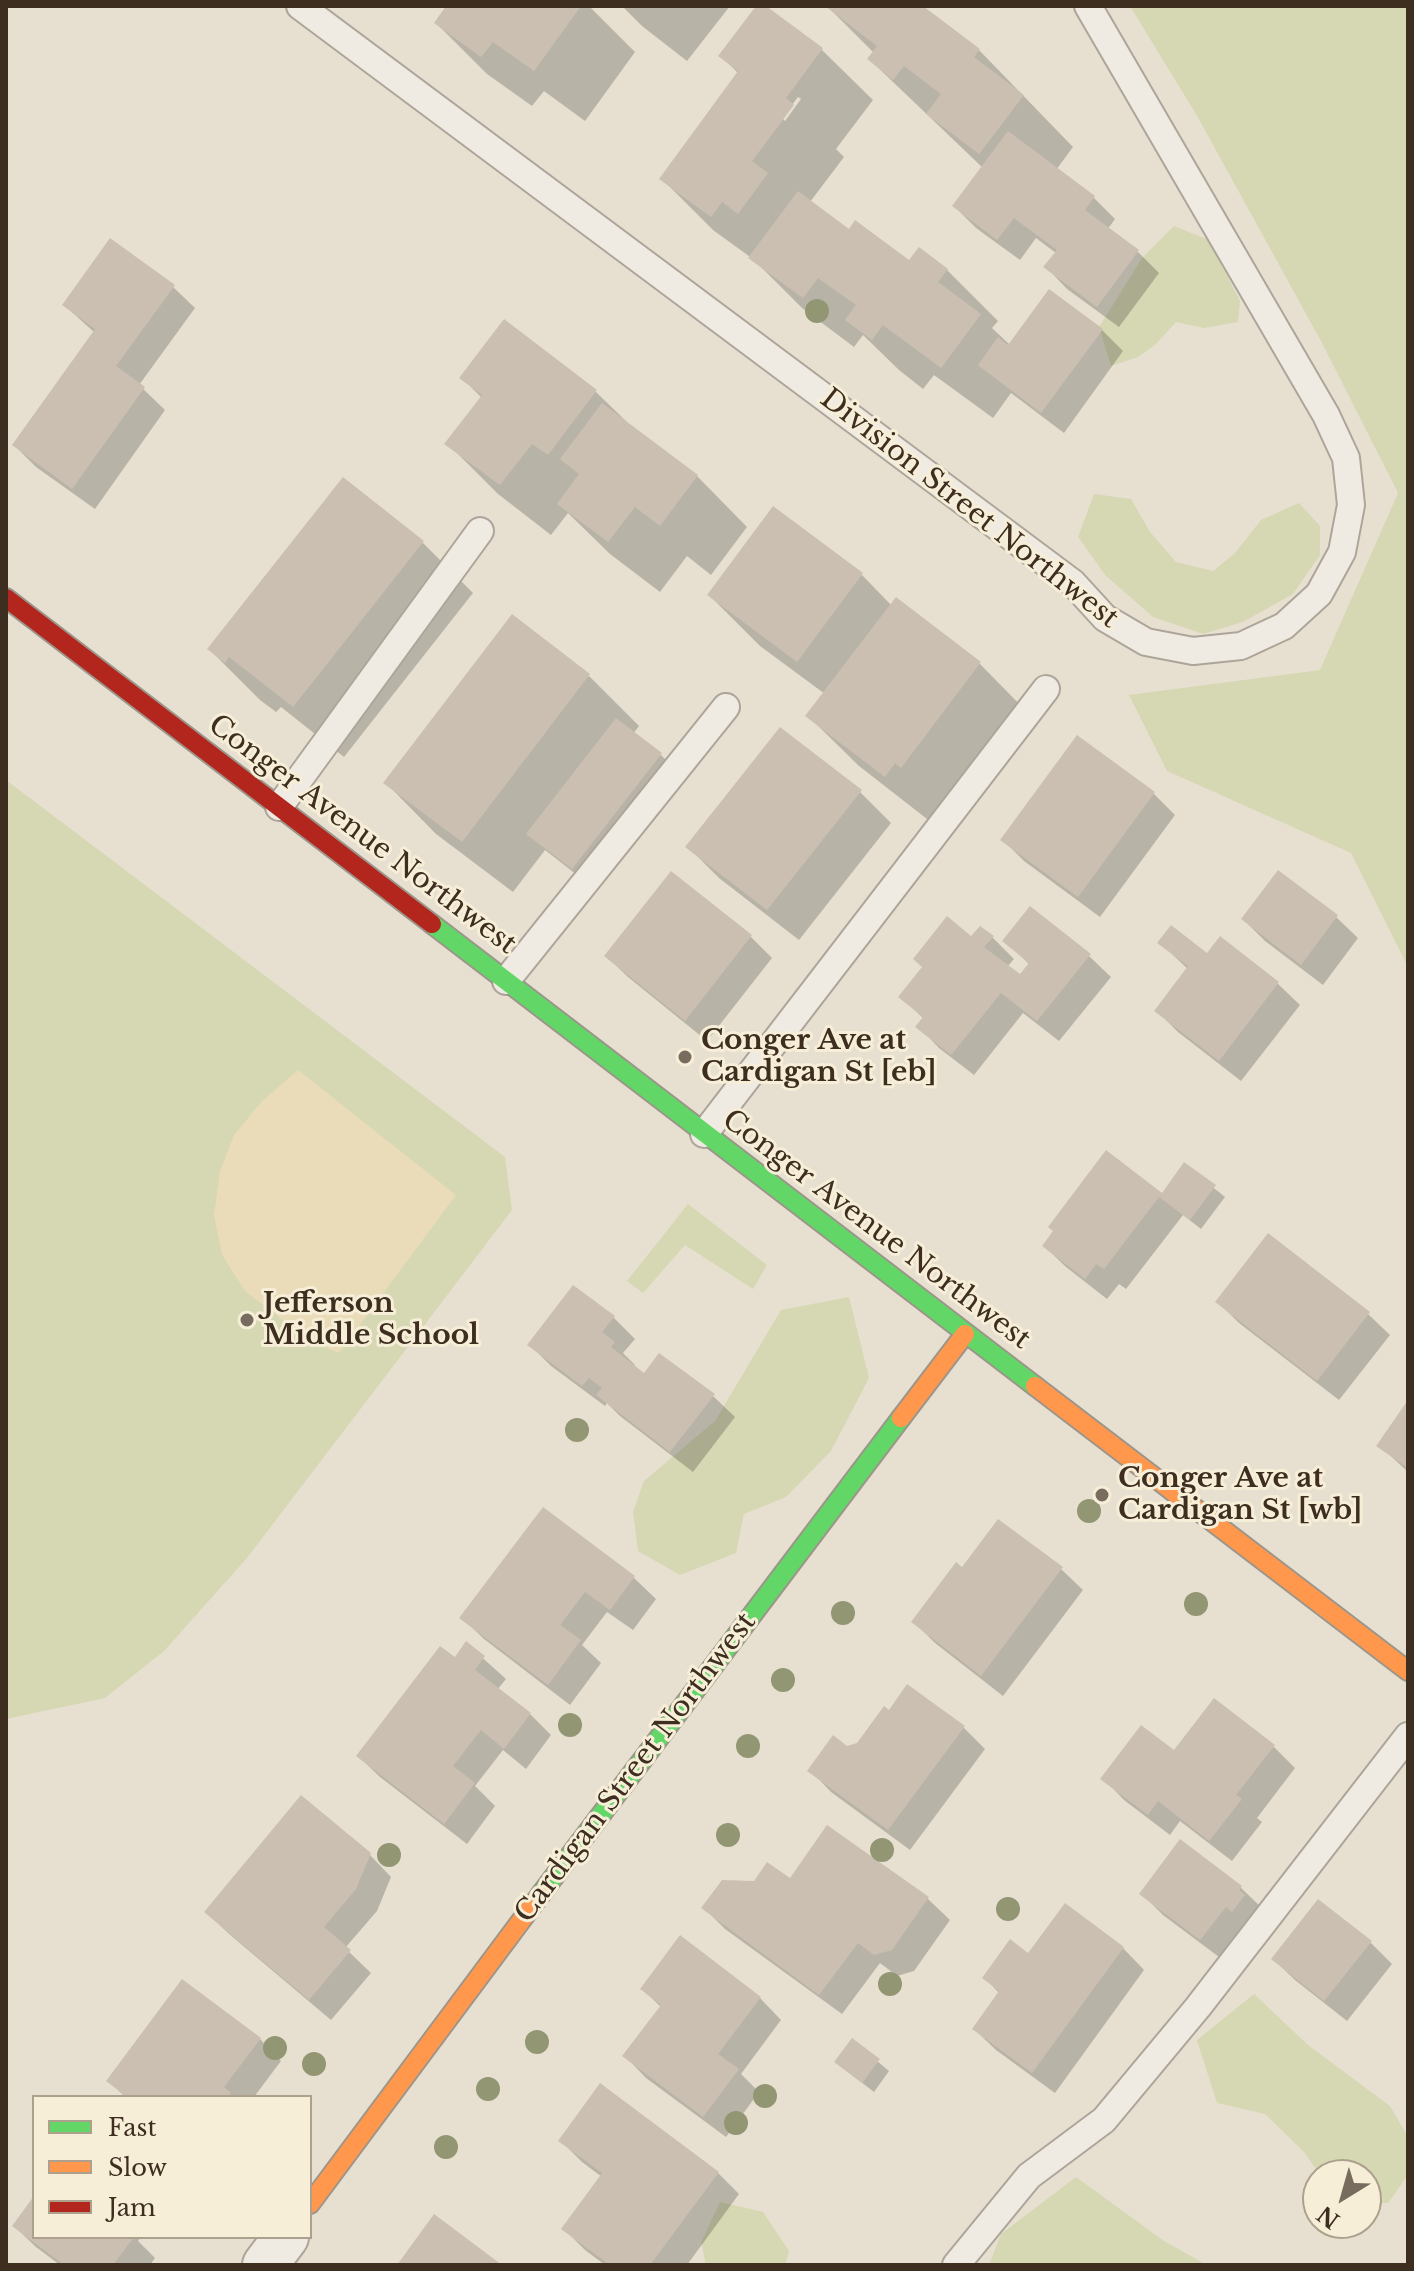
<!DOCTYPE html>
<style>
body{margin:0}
#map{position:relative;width:1414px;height:2271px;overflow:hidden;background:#e7e0d1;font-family:"Libre Baskerville",serif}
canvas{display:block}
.frame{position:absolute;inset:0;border:8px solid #3d2e20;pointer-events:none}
.legend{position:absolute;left:32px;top:2095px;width:280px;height:144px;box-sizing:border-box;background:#f7eed8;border:2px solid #ada18e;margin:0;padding:10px 14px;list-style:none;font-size:24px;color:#3d2e20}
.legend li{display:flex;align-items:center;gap:16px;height:40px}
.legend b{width:40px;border:2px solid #ada18e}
.north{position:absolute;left:1302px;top:2159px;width:80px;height:80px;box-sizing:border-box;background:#f7eed8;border:2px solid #ada18e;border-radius:50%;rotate:217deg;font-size:22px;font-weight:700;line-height:32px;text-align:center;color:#3d2e20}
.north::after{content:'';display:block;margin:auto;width:28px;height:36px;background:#786c5e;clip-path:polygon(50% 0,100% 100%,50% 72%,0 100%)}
</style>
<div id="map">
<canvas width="1414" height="2271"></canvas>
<div class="frame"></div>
<ul class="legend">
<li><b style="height:10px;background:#63d668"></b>Fast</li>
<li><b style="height:10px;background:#ff974d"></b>Slow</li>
<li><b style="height:10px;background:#b3261e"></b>Jam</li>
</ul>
<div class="north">N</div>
</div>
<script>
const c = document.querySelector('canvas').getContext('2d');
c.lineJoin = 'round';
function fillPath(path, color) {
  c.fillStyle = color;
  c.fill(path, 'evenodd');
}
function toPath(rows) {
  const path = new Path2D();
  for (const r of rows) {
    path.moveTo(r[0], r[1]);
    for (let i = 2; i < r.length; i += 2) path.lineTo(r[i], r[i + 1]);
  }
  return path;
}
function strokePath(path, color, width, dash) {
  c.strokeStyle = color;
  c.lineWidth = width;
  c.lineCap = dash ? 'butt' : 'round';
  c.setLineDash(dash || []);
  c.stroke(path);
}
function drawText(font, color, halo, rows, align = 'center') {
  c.font = font + ' "Libre Baskerville",serif';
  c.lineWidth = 6;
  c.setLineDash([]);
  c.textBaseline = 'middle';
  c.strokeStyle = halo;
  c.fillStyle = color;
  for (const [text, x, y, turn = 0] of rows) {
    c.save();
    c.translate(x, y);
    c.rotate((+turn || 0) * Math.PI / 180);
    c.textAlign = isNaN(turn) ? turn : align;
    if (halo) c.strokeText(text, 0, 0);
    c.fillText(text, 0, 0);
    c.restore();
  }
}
fillPath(toPath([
 [1130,6,1408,6,1408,967,1351,853,1167,771,1129,695,1320,670,1398,493,1321,341,1196,114],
 [1174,226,1209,240,1240,301,1238,322,1204,328,1176,322,1155,345,1138,357,1111,366,1099,327,1142,258],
 [1094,494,1131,499,1150,532,1176,562,1213,571,1235,553,1261,520,1299,503,1320,526,1320,555,1293,594,1243,622,1203,634,1153,617,1106,576,1078,537],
 [6,780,505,1157,512,1210,247,1558,164,1651,105,1698,6,1719],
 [688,1204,767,1265,753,1289,685,1245,643,1293,627,1281],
 [849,1297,869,1378,831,1451,786,1497,744,1514,736,1553,680,1575,638,1551,633,1512,644,1481,715,1421,781,1310],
 [1254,1994,1308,2045,1390,2106,1408,2137,1408,2175,1388,2203,1366,2202,1366,2175,1320,2175,1304,2152,1265,2114,1217,2103,1197,2040],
 [1076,2177,1164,2241,1207,2265,989,2265,1001,2234],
 [720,2202,763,2212,789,2251,785,2265,706,2265,701,2242]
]), '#d6d7b3');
fillPath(toPath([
 [298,1070,456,1195,339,1353,310,1341,245,1291,222,1255,214,1215,220,1171,234,1135,262,1101]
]), '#eadcb9');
fillPath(toPath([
 [449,6,589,6,635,52,585,121,544,91,532,106,487,74,436,23],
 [622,6,730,6,687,61,642,26],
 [758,6,763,6,822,50,873,100,836,149,844,157,810,202,850,232,909,263,947,270,998,321,992,328,1010,345,1102,330,1123,351,1064,433,1011,393,993,418,934,375,923,389,899,370,863,335,854,347,802,308,753,259,713,230,662,179,739,74,721,56],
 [798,97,801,99,785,121,782,118],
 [827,6,920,6,979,50,1073,147,1056,170,1094,198,1115,219,1107,230,1138,252,1159,273,1119,327,1067,289,1046,267,1056,253,1036,238,1020,260,976,228,954,206,983,168,869,59,874,53],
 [173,287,195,308,139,385,165,410,95,509,36,467,14,445,95,333,64,305],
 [505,322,596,392,633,428,697,476,747,527,711,575,687,556,660,592,610,554,568,513,551,535,498,494,447,443,482,398,462,378],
 [774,509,862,575,892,606,897,600,980,664,1030,715,936,826,859,766,808,716,825,694,760,646,709,595],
 [422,542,473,593,344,757,281,707,276,712,260,700,209,649],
 [589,676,639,726,633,734,661,755,682,776,595,889,545,850,513,892,436,834,386,783],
 [1078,738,1154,794,1175,815,1100,917,1024,861,1003,840],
 [860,792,891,823,799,940,719,878,688,847],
 [671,873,751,937,772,958,707,1041,628,977,606,956],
 [1336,917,1358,938,1323,985,1265,941,1243,919],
 [992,937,1014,959,1007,967,1020,977,1030,965,1005,941,1089,956,1111,977,1059,1041,1023,1013,974,1075,939,1048,918,1026,924,1019,901,997,972,939],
 [1220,939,1278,984,1300,1005,1241,1081,1178,1032,1157,1011,1188,969,1160,943,1207,956],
 [1185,1165,1225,1197,1201,1229,1183,1215,1126,1289,1119,1284,1107,1299,1066,1267,1044,1246,1055,1232,1163,1195],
 [1218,1302,1368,1314,1390,1335,1339,1400,1239,1323],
 [613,1317,635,1339,623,1353,635,1365,633,1367,645,1376,713,1396,735,1417,693,1472,620,1416,607,1403,605,1406,551,1366,530,1345],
 [1408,1404,1408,1472,1379,1445],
 [544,1510,634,1578,656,1599,633,1630,607,1612,582,1645,601,1663,570,1705,484,1639,462,1618],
 [1061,1569,1083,1590,1003,1696,935,1643,914,1622],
 [467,1644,506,1679,497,1690,530,1714,551,1735,526,1769,503,1750,475,1786,495,1806,467,1844,380,1777,358,1756,455,1660],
 [963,1727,985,1749,910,1850,831,1792,810,1770,846,1748],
 [1274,1747,1295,1768,1257,1818,1262,1822,1232,1861,1180,1821,1170,1835,1124,1800,1103,1778,1175,1753],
 [828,1828,928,1899,950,1920,914,1971,897,1976,880,1963,842,2014,725,1929,704,1908,790,1881],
 [370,1855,391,1877,377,1911,345,1948,371,1973,331,2020,228,1933,206,1912],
 [1240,1887,1262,1908,1223,1960,1163,1915,1142,1894],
 [1065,1906,1123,1948,1144,1970,1055,2093,996,2050,974,2029,1000,1994,985,1978,1029,1956],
 [1371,1943,1392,1964,1347,2021,1295,1980,1273,1959],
 [642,1989,760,1998,781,2020,741,2074,759,2092,726,2137,646,2078,625,2056,661,2007],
 [260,2039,281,2061,254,2097,125,2097,108,2080],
 [853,2041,889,2071,874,2092,848,2072],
 [561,2141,718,2173,739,2194,687,2265,605,2265,585,2250,564,2229,602,2177,582,2162],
 [34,2199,34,2237,141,2237,138,2241,155,2258,150,2265,60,2265,36,2247,14,2226]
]), '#0003');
fillPath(toPath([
 [446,6,581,6,534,71,493,42,481,57,434,23],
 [756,6,766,6,823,48,786,98,794,105,752,161,768,173,738,214,722,202,711,217,659,179,738,71,718,56],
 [825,6,923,6,980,49,974,57,1024,95,979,154,926,114,941,94,904,66,893,80,867,59,877,46],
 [1008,131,1095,196,1085,210,1139,250,1097,307,1043,267,1057,250,1014,218,997,240,952,206],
 [798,191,849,229,855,220,909,260,919,247,948,269,938,282,981,314,941,368,883,325,872,340,845,320,856,305,818,278,803,298,748,258],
 [110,238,175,285,116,366,145,387,72,489,12,445,95,329,62,305],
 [1049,289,1103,329,1041,413,978,365,998,337,1008,345],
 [504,319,597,390,548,455,532,444,500,485,444,444,482,395,459,378],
 [602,403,698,475,660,526,635,507,608,542,557,504,579,474,560,459],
 [343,477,424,541,293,707,229,657,225,663,207,649],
 [773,506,863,573,797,662,707,595],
 [896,597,981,662,901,768,895,763,885,777,805,716],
 [512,614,590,674,462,842,383,783],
 [616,718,662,753,572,869,526,834],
 [780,727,862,790,767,910,685,847],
 [1077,735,1155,792,1078,897,1000,840],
 [1278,870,1338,915,1301,965,1241,919],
 [671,871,752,935,685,1021,604,956],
 [1030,906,1091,954,1037,1021,1001,993,951,1055,915,1027,923,1017,898,997,922,967,913,959,947,916,971,936,980,926,994,936,984,947,1020,974,1029,963,1002,941],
 [1171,925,1207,953,1220,936,1279,982,1219,1061,1154,1011,1188,966,1157,943],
 [1106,1150,1162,1193,1184,1162,1216,1185,1190,1220,1159,1197,1104,1269,1096,1264,1085,1279,1042,1246,1053,1231,1048,1227],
 [1268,1233,1370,1312,1317,1381,1215,1302],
 [573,1285,615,1316,602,1332,615,1342,611,1347,644,1373,659,1353,715,1394,670,1452,596,1395,602,1388,589,1378,582,1386,527,1345],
 [1408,1400,1408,1468,1376,1446],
 [543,1507,635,1576,610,1610,585,1592,560,1625,581,1640,548,1685,459,1618],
 [998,1519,1063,1567,981,1676,911,1622,956,1562,962,1567],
 [466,1641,485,1656,475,1670,531,1713,504,1749,481,1730,453,1766,475,1783,444,1824,356,1756,440,1646,455,1657],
 [907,1684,965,1726,888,1830,807,1771,833,1735,847,1746,857,1743,884,1706,889,1710],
 [1214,1698,1275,1745,1236,1795,1242,1799,1209,1841,1158,1801,1148,1815,1100,1779,1141,1725,1174,1750],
 [301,1795,371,1853,356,1889,324,1927,351,1950,309,2000,204,1912],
 [827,1825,929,1897,892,1950,874,1955,858,1943,819,1995,701,1908,722,1880,754,1881,767,1862,790,1878],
 [1180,1839,1242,1886,1239,1890,1245,1895,1232,1912,1226,1907,1200,1940,1139,1894],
 [1318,1899,1372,1941,1324,2001,1271,1959],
 [1065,1903,1124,1947,1032,2073,972,2029,999,1991,982,1978,1010,1939,1028,1953],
 [680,1935,761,1997,718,2054,739,2069,703,2117,622,2056,661,2005,640,1989],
 [182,1979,261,2038,224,2087,231,2093,228,2097,127,2097,106,2081],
 [852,2038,880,2059,862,2083,834,2062],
 [600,2083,719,2172,650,2265,610,2265,561,2229,602,2173,558,2141],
 [34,2196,34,2237,134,2237,113,2265,64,2265,12,2226],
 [434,2214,502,2265,397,2265]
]), '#cbbfb2');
const lane = toPath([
 [300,6,1073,583,1105,618,1146,642,1193,651,1241,646,1284,626,1319,594,1342,552,1351,505,1346,458,1326,415,1088,6],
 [279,807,480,531],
 [506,981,726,707],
 [704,1134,1046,689],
 [956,2265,1029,2176,1104,2120,1198,2007,1408,1736]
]);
const street = toPath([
 [265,2265,286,2237]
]);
const fast = toPath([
 [432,924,1035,1386],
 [541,1894,901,1418]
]);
const slow = toPath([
 [1035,1386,1408,1671],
 [901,1418,965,1334],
 [310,2204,541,1894]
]);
const jam = toPath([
 [6,598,432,924]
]);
strokePath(lane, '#ada599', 30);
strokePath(street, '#ada599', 48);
strokePath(fast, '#9c958a', 22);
strokePath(slow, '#9c958a', 22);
strokePath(jam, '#9c958a', 22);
strokePath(lane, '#efebe3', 26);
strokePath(street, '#efebe3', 44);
strokePath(fast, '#63d668', 18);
strokePath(slow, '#ff974d', 18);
strokePath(jam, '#b3261e', 18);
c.fillStyle = '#929673';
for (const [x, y] of [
 [817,311],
 [577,1430],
 [1089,1511],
 [1196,1604],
 [843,1613],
 [783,1680],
 [570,1725],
 [748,1746],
 [728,1835],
 [882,1850],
 [389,1855],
 [1008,1909],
 [890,1984],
 [537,2042],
 [275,2048],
 [314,2064],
 [488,2089],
 [765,2096],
 [736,2123],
 [446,2147]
]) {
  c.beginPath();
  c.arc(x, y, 12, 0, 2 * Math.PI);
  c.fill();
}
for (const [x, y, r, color] of [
 [685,1057,8,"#786c5e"],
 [247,1320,8,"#786c5e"],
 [1102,1495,8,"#786c5e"]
]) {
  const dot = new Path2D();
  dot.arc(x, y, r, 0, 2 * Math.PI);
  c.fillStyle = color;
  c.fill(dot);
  strokePath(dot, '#f7eed8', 3);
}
drawText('28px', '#3d2e20', '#f7eed8', [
 ["Division Street Northwest",969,509,38],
 ["Conger Avenue Northwest",362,835,37],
 ["Conger Avenue Northwest",876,1230,37],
 ["Cardigan Street Northwest",636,1768,-53]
]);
drawText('bold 28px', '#3d2e20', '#f7eed8', [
 ["Conger Ave at",701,1041],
 ["Cardigan St [eb]",701,1073],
 ["Jefferson",263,1304],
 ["Middle School",263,1336],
 ["Conger Ave at",1118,1479],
 ["Cardigan St [wb]",1118,1511]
], 'left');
</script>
